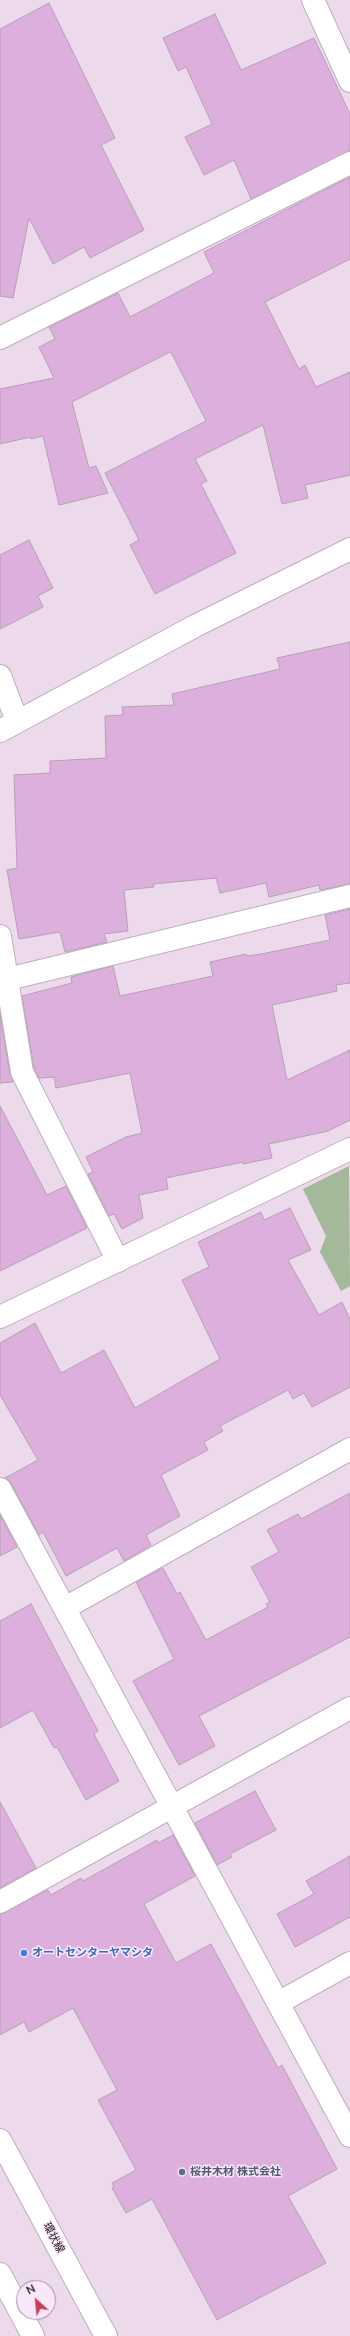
<!DOCTYPE html>
<meta charset="utf-8">
<style>
body{margin:0}
#map{position:relative;width:350px;height:2336px;overflow:hidden;background:#ecd9eb;font-family:"Nunito Sans",sans-serif}
canvas{display:block}
.north{position:absolute;left:16px;top:2280px;width:40px;height:40px;box-sizing:border-box;background:#fae6f9;border:1px solid #a192a1;border-radius:50%;rotate:333deg;font-size:11px;font-weight:700;line-height:16px;text-align:center;color:#1c151c}
.north::after{content:'';display:block;margin:auto;width:14px;height:18px;background:#cd3d59;clip-path:polygon(50% 0,100% 100%,50% 72%,0 100%)}
</style>
<div id="map">
<canvas width="350" height="2336"></canvas>
<div class="north">N</div>
</div>
<script>
const c = document.querySelector('canvas').getContext('2d');
c.lineJoin = 'round';
function fillPath(path, color) {
  c.fillStyle = color;
  c.fill(path, 'evenodd');
}
function toPath(rows) {
  const path = new Path2D();
  for (const r of rows) {
    path.moveTo(r[0], r[1]);
    for (let i = 2; i < r.length; i += 2) path.lineTo(r[i], r[i + 1]);
  }
  return path;
}
function strokePath(path, color, width, dash) {
  c.strokeStyle = color;
  c.lineWidth = width;
  c.lineCap = dash ? 'butt' : 'round';
  c.setLineDash(dash || []);
  c.stroke(path);
}
function drawText(font, color, halo, rows, align = 'center') {
  c.font = font + ' "Nunito Sans","Noto Sans JP",sans-serif';
  c.lineWidth = 3;
  c.setLineDash([]);
  c.textBaseline = 'middle';
  c.strokeStyle = halo;
  c.fillStyle = color;
  for (const [text, x, y, turn = 0] of rows) {
    c.save();
    c.translate(x, y);
    c.rotate((+turn || 0) * Math.PI / 180);
    c.textAlign = isNaN(turn) ? turn : align;
    if (halo) c.strokeText(text, 0, 0);
    c.fillText(text, 0, 0);
    c.restore();
  }
}
fillPath(toPath([
 [349,1166,350,1286,341,1291,320,1252,326,1236,303,1189]
]), '#a4b99a');
const building = toPath([
 [49,3,115,138,101,145,144,230,90,258,84,247,53,264,29,218,13,298,0,296,0,29,49,3],
 [215,14,241,70,314,38,350,114,350,151,251,199,234,160,204,175,185,137,212,124,186,67,178,71,163,38,215,14],
 [350,177,350,259,265,302,299,369,305,365,316,387,350,372,350,475,305,485,308,498,282,504,263,425,195,459,207,481,201,484,236,553,155,594,130,545,139,540,105,473,206,421,172,354,170,352,72,402,89,468,96,466,108,493,59,505,43,436,31,439,31,437,0,444,0,389,54,378,39,347,55,339,49,327,118,293,130,317,214,273,204,252,350,177],
 [29,540,53,588,38,596,43,607,0,629,0,555,29,540],
 [350,642,350,884,320,890,319,885,269,897,266,883,220,893,216,878,153,884,154,887,124,890,128,931,104,934,107,942,65,952,60,932,19,939,7,870,17,868,14,775,50,773,50,761,106,758,105,716,123,715,122,707,174,705,172,694,280,669,277,658,350,642],
 [350,909,350,983,336,985,337,991,272,1005,287,1080,350,1050,350,1120,328,1131,269,1144,272,1158,243,1164,243,1162,166,1178,168,1189,139,1195,143,1218,122,1229,114,1214,109,1216,88,1174,93,1172,86,1157,126,1137,142,1133,130,1073,56,1088,54,1077,39,1078,34,1068,22,996,72,983,71,977,113,966,120,996,213,976,210,962,246,954,247,956,261,954,330,940,325,915,350,909],
 [0,1014,10,1074,13,1082,0,1083,0,1014],
 [0,1106,47,1195,66,1186,87,1228,0,1271,0,1106],
 [290,1208,311,1250,288,1260,319,1315,342,1302,350,1319,350,1387,312,1407,304,1393,293,1399,288,1390,220,1426,223,1431,204,1442,208,1450,161,1475,180,1516,146,1535,151,1545,124,1561,117,1548,66,1576,43,1532,39,1535,11,1483,5,1478,38,1460,0,1395,0,1343,35,1323,61,1373,104,1350,135,1408,220,1359,182,1280,209,1267,198,1242,261,1212,264,1220,290,1208],
 [350,1493,350,1637,199,1716,215,1746,179,1765,133,1681,174,1659,136,1582,163,1568,177,1594,180,1592,206,1640,268,1607,266,1604,270,1602,251,1567,279,1552,267,1530,298,1514,301,1519,350,1493],
 [0,1515,17,1547,0,1556,0,1515],
 [31,1604,98,1731,94,1734,119,1781,86,1800,57,1747,54,1748,33,1710,0,1728,0,1621,31,1604],
 [255,1791,276,1830,230,1854,232,1857,217,1865,195,1823,255,1791],
 [0,1802,36,1868,0,1888,0,1802],
 [173,1835,195,1876,144,1904,176,1963,211,1944,278,2068,282,2065,337,2169,288,2196,326,2263,217,2320,152,2199,126,2213,112,2188,114,2187,112,2183,136,2170,98,2100,117,2090,73,2008,29,2032,24,2022,0,2035,0,1914,48,1890,51,1895,81,1878,83,1881,157,1840,158,1843,173,1835],
 [350,1856,350,1917,295,1947,277,1914,314,1894,306,1881,350,1856]
]);
fillPath(building, '#ddafdc');
strokePath(building, '#b4a2b3', 1);
const street = toPath([
 [313,0,350,81],
 [0,338,350,163],
 [0,676,17,721],
 [0,936,22,1072,118,1261],
 [8,979,350,896],
 [0,1317,350,1149],
 [0,1489,350,2136],
 [65,1608,350,1449],
 [0,1902,350,1708],
 [278,2003,350,1963]
]);
const secondary = toPath([
 [0,731,195,626,350,549]
]);
const primary = toPath([
 [0,2140,106,2336],
 [0,2274,33,2336]
]);
strokePath(street, '#c0aec0', 24);
strokePath(secondary, '#c0aec0', 24);
strokePath(primary, '#c0aec0', 24);
strokePath(street, '#fff', 22);
strokePath(secondary, '#fff', 22);
strokePath(primary, '#fff', 22);
for (const [x, y, r, color] of [
 [24,1953,4,"#3f7fe0"],
 [182,2172,4,"#5c6f8a"]
]) {
  const dot = new Path2D();
  dot.arc(x, y, r, 0, 2 * Math.PI);
  c.fillStyle = color;
  c.fill(dot);
  strokePath(dot, '#fae6f9', 1.5);
}
drawText('bold 11px', '#366cbe', '#fae6f9', [
 ["オートセンターヤマシタ",32,1953]
], 'left');
drawText('bold 11px', '#4e5e75', '#fae6f9', [
 ["桜井木材 株式会社",190,2172]
], 'left');
drawText('11px', '#1c151c', '#fae6f9', [
 ["環状線",53,2238,62]
]);
</script>
